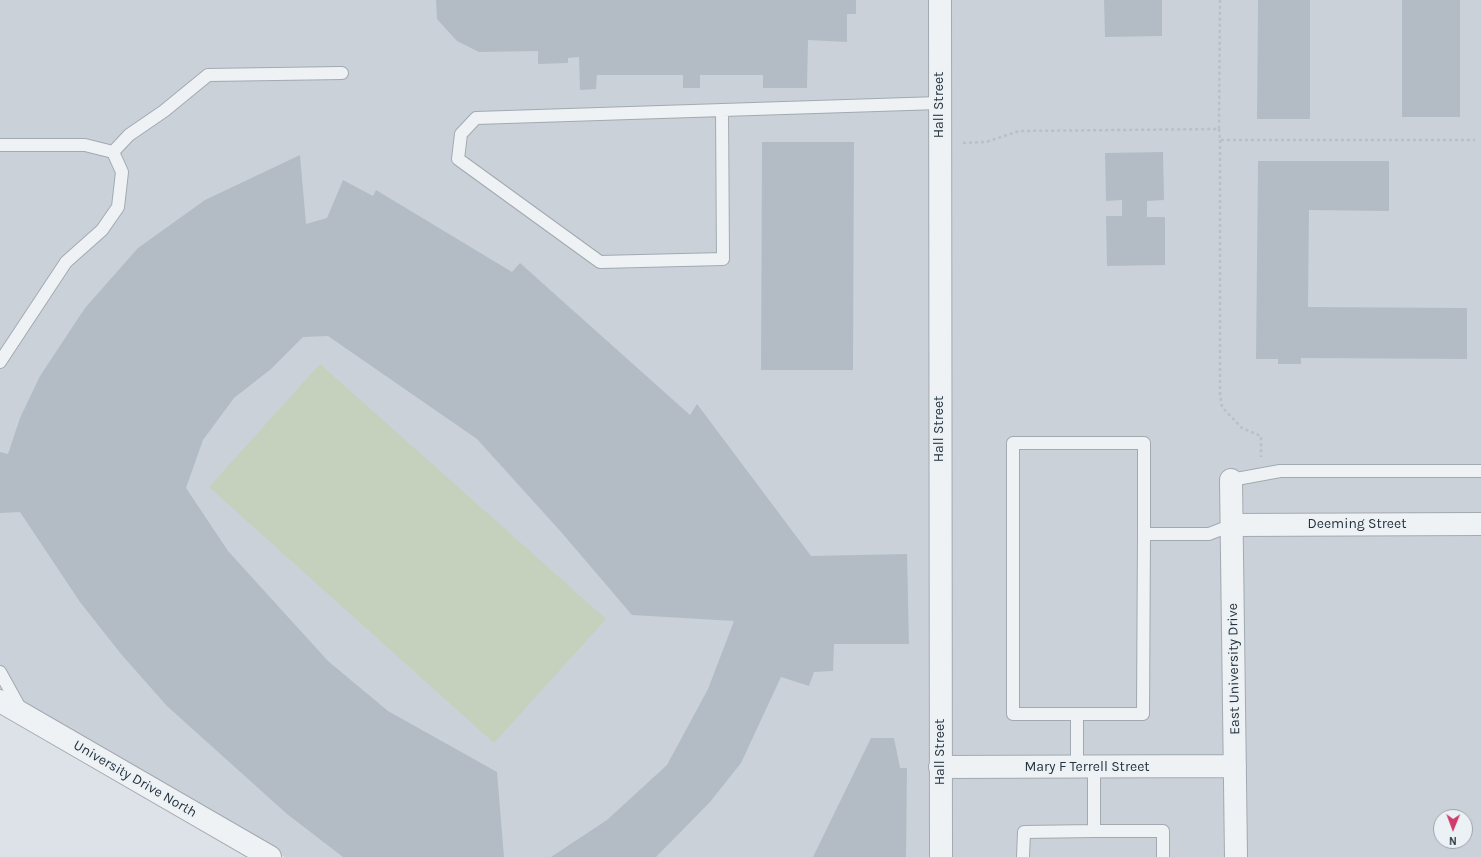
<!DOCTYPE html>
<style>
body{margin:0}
#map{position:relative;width:1481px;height:857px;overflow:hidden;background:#dce2e7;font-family:Karla,sans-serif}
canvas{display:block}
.north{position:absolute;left:1433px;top:809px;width:40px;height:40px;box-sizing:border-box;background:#ebf1f4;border:1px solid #9ca5ab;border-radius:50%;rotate:181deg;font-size:11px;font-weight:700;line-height:16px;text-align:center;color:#26323d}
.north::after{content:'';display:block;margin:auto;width:14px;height:18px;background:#d03d6a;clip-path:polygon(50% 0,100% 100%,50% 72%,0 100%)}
</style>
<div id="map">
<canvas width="1481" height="857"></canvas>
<div class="north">N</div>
</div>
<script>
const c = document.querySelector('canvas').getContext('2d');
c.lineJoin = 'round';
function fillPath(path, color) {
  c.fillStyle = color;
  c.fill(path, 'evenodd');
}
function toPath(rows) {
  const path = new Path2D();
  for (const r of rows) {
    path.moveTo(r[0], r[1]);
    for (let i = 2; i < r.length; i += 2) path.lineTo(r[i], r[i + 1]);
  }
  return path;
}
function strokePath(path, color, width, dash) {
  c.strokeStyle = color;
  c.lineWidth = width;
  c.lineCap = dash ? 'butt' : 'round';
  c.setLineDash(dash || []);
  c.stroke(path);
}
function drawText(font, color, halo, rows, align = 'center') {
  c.font = font + ' Karla,sans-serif';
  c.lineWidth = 4;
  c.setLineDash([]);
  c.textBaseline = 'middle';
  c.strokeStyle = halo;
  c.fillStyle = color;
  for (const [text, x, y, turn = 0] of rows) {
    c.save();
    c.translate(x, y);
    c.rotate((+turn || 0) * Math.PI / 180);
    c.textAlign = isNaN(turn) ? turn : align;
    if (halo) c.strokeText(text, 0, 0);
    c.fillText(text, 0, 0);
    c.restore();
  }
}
fillPath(toPath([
 [0,0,1481,0,1481,857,285,857,0,693],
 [1441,817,1465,817,1465,841,1441,841]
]), '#cad1d9');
fillPath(toPath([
 [320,364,606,619,494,743,209,487]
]), '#c5d1bd');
fillPath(toPath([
 [436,0,856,0,856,14,847,14,847,42,808,40,807,88,763,88,763,75,700,75,700,88,683,88,683,75,597,75,596,89,580,90,579,57,568,58,568,63,538,64,538,51,479,52,457,41,437,19],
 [1104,0,1162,0,1162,36,1105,37],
 [1258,0,1310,0,1310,119,1257,119],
 [1402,0,1460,0,1460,117,1402,117],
 [762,142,854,142,853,370,761,370],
 [1163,152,1164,200,1147,201,1147,217,1165,217,1165,265,1107,266,1106,216,1122,216,1122,200,1106,201,1105,153],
 [300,155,306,224,327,218,343,180,373,196,376,190,512,272,520,263,690,415,697,404,811,556,907,554,909,644,834,644,833,671,814,672,809,686,781,677,741,763,710,802,656,857,551,857,607,820,667,765,708,689,734,621,632,615,562,533,477,439,328,336,303,337,271,369,234,398,203,440,186,488,228,551,328,661,388,711,497,772,504,857,343,857,287,814,167,706,121,654,80,602,20,512,0,513,0,452,8,454,20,418,40,376,85,308,138,248,205,200],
 [1258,161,1389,161,1389,211,1309,210,1308,307,1467,308,1467,359,1301,358,1301,364,1278,364,1278,359,1256,359],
 [871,738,894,738,900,768,907,768,906,857,813,857]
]), '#b3bcc4');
const lane = toPath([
 [722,110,723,259,600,262,458,159,461,134,476,118,939,103],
 [0,145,85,145,113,152,122,172,118,207,102,230,66,262,0,362],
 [113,152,129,135,164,111,208,75,342,73],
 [1231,480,1280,471,1481,471],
 [1144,534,1143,714,1013,714,1013,443,1144,443,1144,534,1209,534,1232,525],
 [0,672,21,710],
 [1077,767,1077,714],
 [1094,831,1094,767],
 [1023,857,1024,832,1094,831,1163,831,1163,857]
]);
const street = toPath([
 [940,0,941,857],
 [1231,480,1236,857],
 [1232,525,1481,524],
 [0,701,270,857],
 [940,767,1235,766]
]);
strokePath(lane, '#a2aab1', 14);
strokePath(street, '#a2aab1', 24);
strokePath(toPath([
 [1219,129,1220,140,1475,140],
 [1220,140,1220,394,1222,407,1242,428,1261,436,1261,457],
 [963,143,986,142,1019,131,1219,129,1220,0]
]), '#bbc0c5', 2.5, [3, 3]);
strokePath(lane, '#eff2f5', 12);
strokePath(street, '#eff2f5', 22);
drawText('14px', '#26323d', '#ebf1f4', [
 ["Hall Street",939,105,-90],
 ["Hall Street",939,429,-90],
 ["Deeming Street",1357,524],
 ["East University Drive",1234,669,-91],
 ["Hall Street",940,752,-90],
 ["Mary F Terrell Street",1087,767],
 ["University Drive North",135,779,30]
]);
</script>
